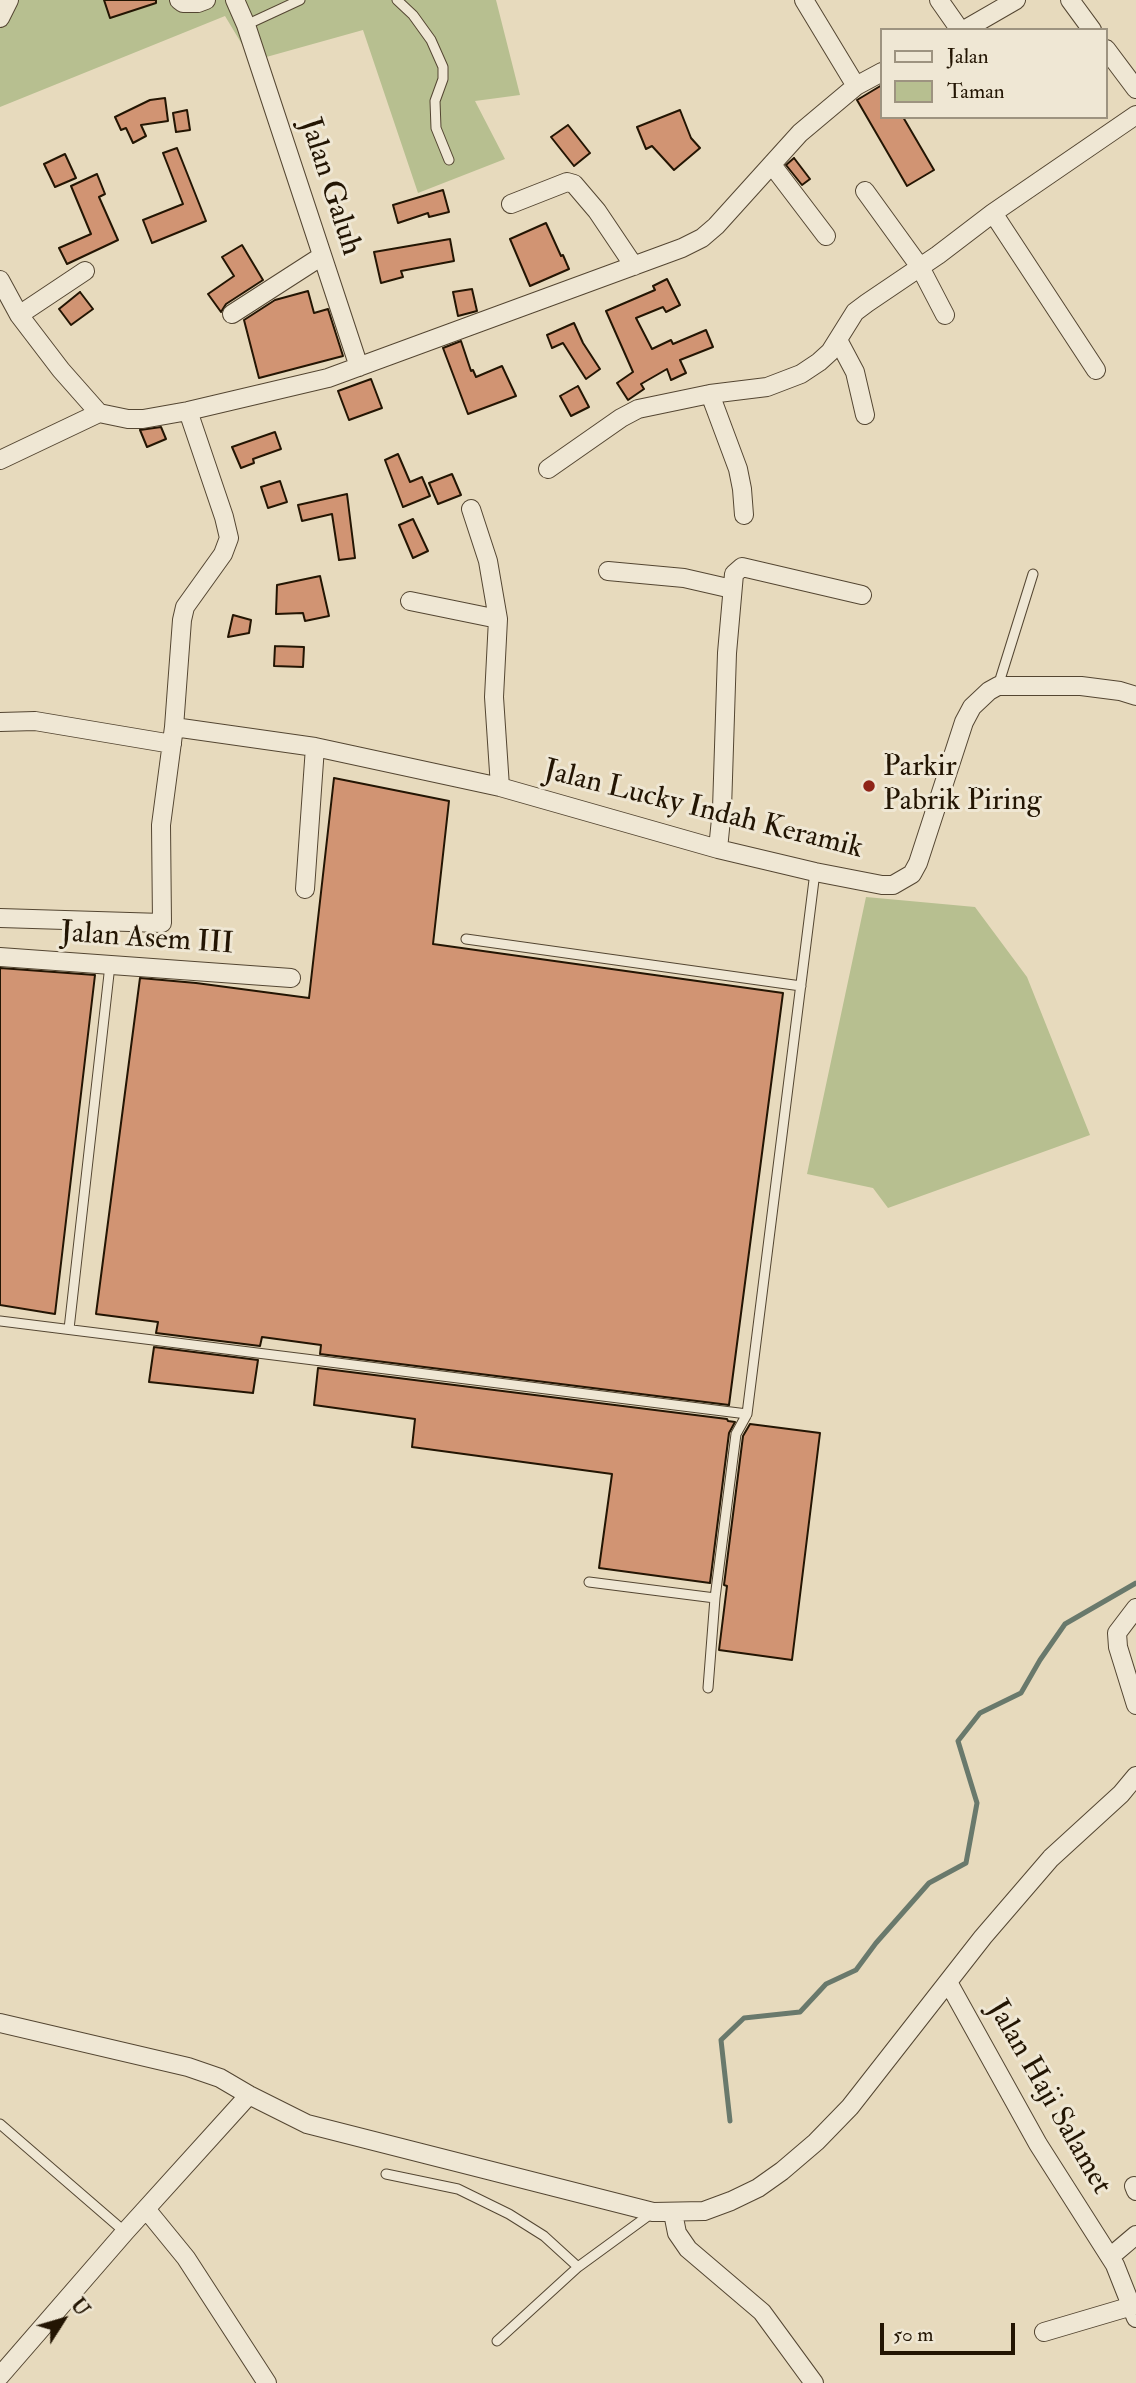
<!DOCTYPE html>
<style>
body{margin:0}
#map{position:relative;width:1136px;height:2383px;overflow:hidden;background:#e7dabd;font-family:"IM FELL Double Pica",serif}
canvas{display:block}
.legend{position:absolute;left:880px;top:28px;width:228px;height:91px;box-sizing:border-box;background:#efe7d4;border:2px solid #9d9380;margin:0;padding:9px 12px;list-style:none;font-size:21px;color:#231503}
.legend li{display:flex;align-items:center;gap:14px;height:35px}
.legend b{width:35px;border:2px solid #9d9380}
.north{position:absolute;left:28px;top:2285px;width:70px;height:70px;-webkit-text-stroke:5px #efe7d4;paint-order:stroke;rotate:53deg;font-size:19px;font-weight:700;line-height:28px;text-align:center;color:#231503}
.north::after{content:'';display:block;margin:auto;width:24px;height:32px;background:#231503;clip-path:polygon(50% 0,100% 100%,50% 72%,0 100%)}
.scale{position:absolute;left:880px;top:2323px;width:135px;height:32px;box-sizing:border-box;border:4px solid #231503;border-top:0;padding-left:9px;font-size:21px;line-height:24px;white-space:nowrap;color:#231503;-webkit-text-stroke:5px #efe7d4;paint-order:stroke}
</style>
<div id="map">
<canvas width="1136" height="2383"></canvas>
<ul class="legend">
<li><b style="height:9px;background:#efe7d4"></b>Jalan</li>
<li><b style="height:19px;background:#b7bf90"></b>Taman</li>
</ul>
<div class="north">U</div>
<div class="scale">50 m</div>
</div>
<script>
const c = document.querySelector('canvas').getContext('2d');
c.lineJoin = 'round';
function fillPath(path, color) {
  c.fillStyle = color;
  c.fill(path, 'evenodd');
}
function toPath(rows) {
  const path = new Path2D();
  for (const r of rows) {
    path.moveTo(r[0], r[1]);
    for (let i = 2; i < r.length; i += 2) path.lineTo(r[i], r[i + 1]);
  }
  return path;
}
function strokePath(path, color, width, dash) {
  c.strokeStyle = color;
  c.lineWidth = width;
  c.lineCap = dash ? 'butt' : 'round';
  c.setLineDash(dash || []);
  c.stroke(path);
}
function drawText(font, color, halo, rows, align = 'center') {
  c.font = font + ' "IM FELL Double Pica",serif';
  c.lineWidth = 6;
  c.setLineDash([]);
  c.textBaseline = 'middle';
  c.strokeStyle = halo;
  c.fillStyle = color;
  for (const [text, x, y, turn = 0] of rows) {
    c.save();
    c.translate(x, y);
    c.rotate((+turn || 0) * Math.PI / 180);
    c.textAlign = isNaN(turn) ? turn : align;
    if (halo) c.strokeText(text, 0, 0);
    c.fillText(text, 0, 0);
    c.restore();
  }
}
fillPath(toPath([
 [0,0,496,0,520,95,475,101,505,159,418,193,363,30,252,61,225,16,0,107],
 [866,897,975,907,1027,977,1090,1135,888,1208,873,1188,807,1174]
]), '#b7bf90');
strokePath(toPath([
 [730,2121,721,2040,744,2018,800,2012,826,1984,856,1970,876,1943,929,1883,966,1863,977,1803,958,1741,980,1713,1021,1693,1040,1660,1065,1624,1136,1583]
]), '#69796c', 5);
const building = toPath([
 [104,0,156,0,156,3,110,18,104,0],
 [882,85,882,117,903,117,934,170,907,186,857,100,882,85],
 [165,98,168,121,141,125,146,136,133,143,126,128,121,130,115,117,150,100,165,98],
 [187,110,190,130,176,132,173,113,187,110],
 [680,110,691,138,700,148,674,170,652,146,646,149,637,127,680,110],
 [568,125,590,153,574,166,551,137,568,125],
 [177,148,206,221,152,243,143,220,183,204,163,153,177,148],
 [65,154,76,178,55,187,44,164,65,154],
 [794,158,810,179,802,185,786,165,794,158],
 [97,174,105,194,99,197,118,240,67,264,59,248,91,234,71,186,97,174],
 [443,190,449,212,429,217,428,213,398,223,393,205,443,190],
 [546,223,561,256,563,255,569,269,530,286,510,239,546,223],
 [450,239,454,261,401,271,403,277,381,283,374,252,450,239],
 [242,245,263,280,226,304,221,312,208,294,234,276,222,257,242,245],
 [667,279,680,305,666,312,663,307,636,318,652,349,671,340,673,344,706,330,713,347,680,360,686,373,671,380,667,369,641,384,644,389,628,400,617,383,633,372,606,311,655,290,653,286,667,279],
 [472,289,477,311,458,316,453,292,472,289],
 [308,291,314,313,328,309,343,356,259,378,244,320,275,300,308,291],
 [80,292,93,309,71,325,59,309,80,292],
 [574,323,583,343,600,369,586,379,563,343,552,348,547,335,574,323],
 [461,341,471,371,473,370,476,377,502,366,516,396,468,414,443,348,461,341],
 [371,379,382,408,349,420,338,391,371,379],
 [578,386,589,407,571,416,560,396,578,386],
 [161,427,166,439,147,447,140,430,161,427],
 [275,432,281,449,253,459,254,463,241,468,232,447,275,432],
 [398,454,410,482,422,477,430,496,403,507,385,460,398,454],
 [452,474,461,495,438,504,429,483,452,474],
 [280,481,287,502,268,508,261,487,280,481],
 [347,494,355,558,339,560,332,514,302,521,298,505,347,494],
 [413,519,428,551,413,558,399,525,413,519],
 [320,576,329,616,305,621,303,613,276,614,277,585,320,576],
 [233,615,251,620,249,633,228,637,233,615],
 [275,646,304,647,303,667,274,666,275,646],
 [334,778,449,801,433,944,783,993,729,1405,320,1354,321,1345,262,1337,260,1346,156,1333,158,1322,96,1314,140,978,196,983,309,998,334,778],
 [0,968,95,975,55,1314,0,1305,0,968],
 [154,1347,258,1360,253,1393,149,1382,154,1347],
 [318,1368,727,1419,728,1421,735,1422,729,1433,710,1583,599,1568,612,1474,412,1447,415,1419,314,1405,318,1368],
 [750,1424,820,1433,792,1660,719,1650,727,1586,724,1585,743,1436,750,1424]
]);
fillPath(building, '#d19473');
strokePath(building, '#231503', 2);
const service = toPath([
 [397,0,413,15,431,40,443,67,443,79,435,101,436,128,449,160],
 [246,25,300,0],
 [998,686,1033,574],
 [466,939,801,986],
 [0,1321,747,1414],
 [69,1329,110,965],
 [589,1582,715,1598],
 [708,1688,715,1598,736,1434,747,1414,815,872],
 [0,2124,125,2232],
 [386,2174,458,2189,509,2214,544,2236,578,2267],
 [497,2341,578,2267,652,2213]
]);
const minor = toPath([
 [179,0,183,3,198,3,206,0],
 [235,0,246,25,359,367],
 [804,0,856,86],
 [939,0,960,30],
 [1070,0,1092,30],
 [0,18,9,0],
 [964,30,1016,0],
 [1106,49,1136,89],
 [772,165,826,236],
 [865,191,920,267,945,315],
 [511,204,567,182,574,184,597,211,634,266],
 [993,213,1096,370],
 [0,280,19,315,61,370,99,413],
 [232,314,322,256],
 [19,315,85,271],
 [838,340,855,372,865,415],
 [710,394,738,469,742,489,744,515],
 [0,460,99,413,128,419,143,419,188,411,328,378,682,248,702,238,716,226,800,133,856,86,882,72],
 [548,469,621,418,638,409,710,394,767,387,801,374,819,362,830,352,855,312,867,303,938,255,993,213,1136,115],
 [471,509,488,561,498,619,494,697,500,787],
 [608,571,684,578,732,589],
 [410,601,498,619],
 [0,722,35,721,172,744],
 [174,727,315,747,500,787,718,849,815,872,882,885,893,885,912,874,918,863,964,722,972,707,989,691,998,686,1081,686,1120,691,1136,696],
 [718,849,722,809,727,653,734,574,742,567,862,595],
 [305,889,315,747],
 [0,918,162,923,161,825,174,727,182,620,185,607,223,554,229,538,224,517,188,411],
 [0,957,291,978],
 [1136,1608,1117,1633,1118,1647,1136,1705],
 [948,1982,1038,2144,1115,2265,1136,2318],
 [0,2023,188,2067,220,2078,249,2095,307,2124,653,2212,704,2211,731,2201,758,2188,782,2171,816,2142,850,2107,983,1937,1051,1858,1121,1794,1136,1776],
 [1134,2186,1136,2191],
 [146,2209,186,2258,267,2383],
 [673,2213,677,2233,688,2249,762,2312,814,2383],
 [1110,2257,1136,2235],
 [1044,2332,1132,2306],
 [0,2376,125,2232,249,2095]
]);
strokePath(service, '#544632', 11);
strokePath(minor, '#544632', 20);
strokePath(service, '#efe7d4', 9);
strokePath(minor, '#efe7d4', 18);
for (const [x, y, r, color] of [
 [869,786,7,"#8f2418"]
]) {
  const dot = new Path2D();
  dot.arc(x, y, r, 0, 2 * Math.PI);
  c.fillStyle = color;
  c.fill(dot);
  strokePath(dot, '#efe7d4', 2.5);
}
drawText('30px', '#231503', '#efe7d4', [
 ["Jalan Galuh",329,187,72],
 ["Jalan Lucky Indah Keramik",703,811,14],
 ["Jalan Asem III",147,940,4],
 ["Jalan Haji Salamet",1048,2098,60]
]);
drawText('30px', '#231503', '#efe7d4', [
 ["Parkir",883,769],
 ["Pabrik Piring",883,803]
], 'left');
</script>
